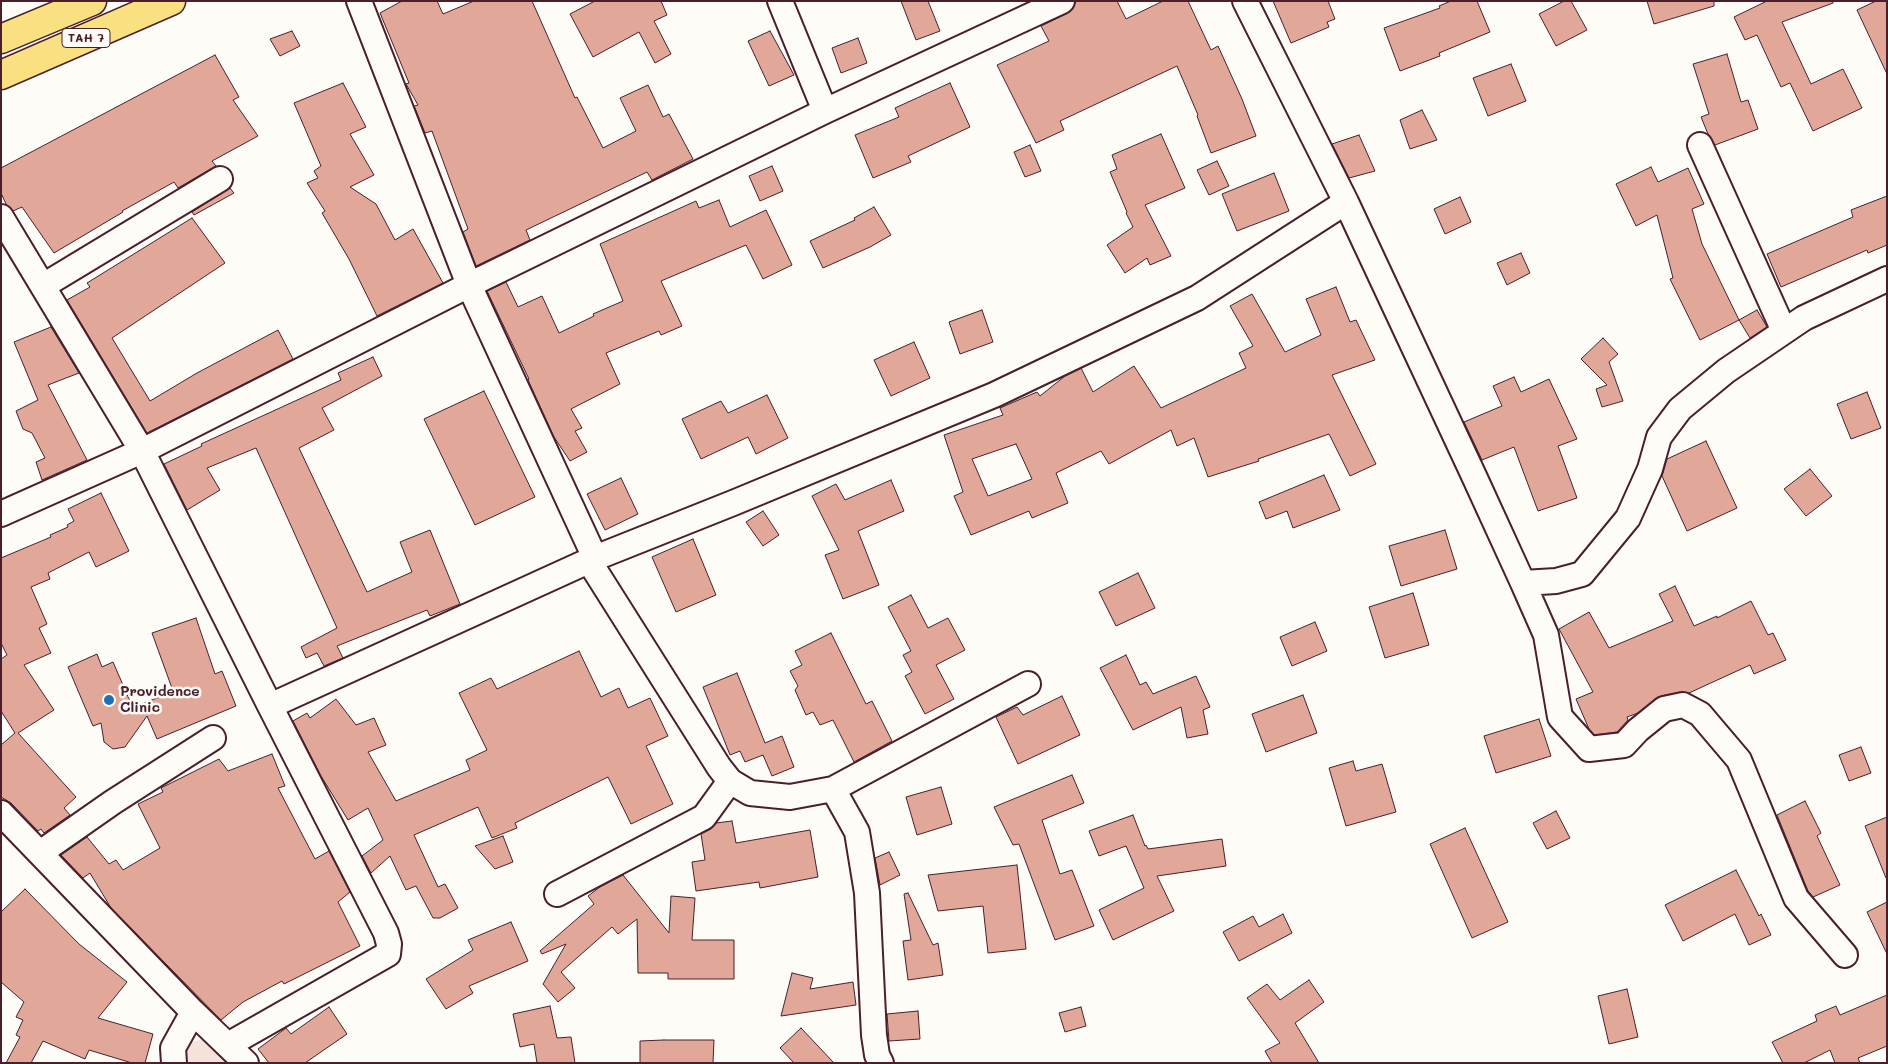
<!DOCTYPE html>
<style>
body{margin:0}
#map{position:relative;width:1888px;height:1064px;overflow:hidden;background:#fdfcf7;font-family:Mali,sans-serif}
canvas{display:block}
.frame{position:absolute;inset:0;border:2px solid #4a1f2b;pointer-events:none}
</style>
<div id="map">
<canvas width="1888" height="1064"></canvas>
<div class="frame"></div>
</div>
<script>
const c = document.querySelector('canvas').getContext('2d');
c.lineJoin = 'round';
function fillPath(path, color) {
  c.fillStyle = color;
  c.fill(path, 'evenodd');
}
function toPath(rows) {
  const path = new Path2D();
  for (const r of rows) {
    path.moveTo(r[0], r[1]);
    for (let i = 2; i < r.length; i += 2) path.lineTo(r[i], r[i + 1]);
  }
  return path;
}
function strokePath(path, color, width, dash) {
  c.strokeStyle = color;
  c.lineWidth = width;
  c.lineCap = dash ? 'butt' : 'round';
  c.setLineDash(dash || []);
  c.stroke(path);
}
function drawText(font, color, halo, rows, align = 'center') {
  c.font = font + ' Mali,sans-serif';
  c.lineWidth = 5;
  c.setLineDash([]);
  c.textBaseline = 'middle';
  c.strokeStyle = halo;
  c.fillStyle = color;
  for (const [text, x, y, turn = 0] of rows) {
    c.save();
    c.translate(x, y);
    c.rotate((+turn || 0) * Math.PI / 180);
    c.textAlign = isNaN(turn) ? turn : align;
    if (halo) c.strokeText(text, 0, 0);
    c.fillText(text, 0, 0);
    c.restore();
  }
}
fillPath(toPath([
 [205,1039,230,1063,185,1063,185,1043]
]), '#f5e3db');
const building = toPath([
 [402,1,437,1,443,14,474,1,532,1,575,98,577,97,603,148,636,131,620,98,648,85,663,117,669,114,693,159,652,180,647,172,526,230,530,240,476,266,463,232,468,229,432,131,425,133,414,106,418,105,406,84,409,83,380,13,402,1],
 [595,1,661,1,667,15,654,21,671,54,655,63,639,32,593,57,570,14,595,1],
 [901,1,928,1,940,31,916,40,901,1],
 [1076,1,1117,1,1126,19,1163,1,1188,1,1211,50,1218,46,1242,99,1256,136,1211,153,1197,116,1198,115,1177,66,1060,121,1064,130,1036,143,997,65,1049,41,1041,26,1068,13,1073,8,1076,1],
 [1273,1,1328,1,1335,19,1327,22,1329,27,1291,43,1273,1],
 [1451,1,1477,1,1490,32,1439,53,1440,56,1400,71,1384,28,1440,8,1439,6,1451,1],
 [1564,1,1571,1,1587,30,1556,46,1539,14,1564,1],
 [1647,1,1714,1,1714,6,1654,24,1647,1],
 [1767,1,1833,1,1833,3,1782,22,1811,84,1843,69,1862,108,1813,131,1790,83,1781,87,1757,35,1745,40,1734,17,1767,1],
 [1876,1,1887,1,1887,74,1857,10,1876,1],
 [292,31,300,46,280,56,270,39,292,31],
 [770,31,794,75,769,86,748,41,770,31],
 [858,38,867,63,841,73,832,48,858,38],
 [1727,54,1741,102,1748,100,1758,129,1715,145,1708,134,1701,117,1709,114,1693,64,1727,54],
 [215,55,239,97,233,100,258,136,212,161,216,166,178,188,174,182,122,211,123,212,54,253,22,207,13,211,6,204,1,193,1,168,215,55],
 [1511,64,1526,101,1488,116,1473,78,1511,64],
 [343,83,366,127,350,134,374,175,350,187,376,204,395,240,413,229,443,283,377,316,349,259,322,213,325,211,307,183,318,178,314,171,321,166,294,103,343,83],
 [950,83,970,127,908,156,911,162,873,178,855,135,899,117,895,108,950,83],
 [1422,110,1437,140,1410,149,1400,120,1422,110],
 [1161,134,1185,188,1145,205,1171,256,1150,265,1147,258,1125,273,1107,245,1133,227,1126,213,1127,212,1110,172,1117,169,1112,155,1161,134],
 [1359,135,1375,171,1349,178,1332,144,1359,135],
 [1030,145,1041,171,1025,177,1014,152,1030,145],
 [1217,161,1229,186,1209,195,1197,170,1217,161],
 [772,166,783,191,760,201,749,176,772,166],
 [1651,167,1658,182,1688,168,1704,204,1692,209,1702,244,1739,320,1700,340,1670,279,1673,278,1657,215,1636,226,1616,184,1651,167],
 [1274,173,1289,211,1237,231,1222,194,1274,173],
 [230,188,234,193,194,215,192,212,230,188],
 [1887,196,1887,245,1868,253,1867,250,1781,287,1767,254,1853,217,1851,210,1887,196],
 [1460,197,1471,222,1445,234,1434,209,1460,197],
 [719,200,730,227,766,210,792,265,763,279,746,245,661,281,682,326,661,335,659,331,606,353,620,384,571,409,582,428,575,431,587,452,570,461,554,437,528,380,529,379,487,291,506,282,518,307,542,296,559,333,594,316,593,314,623,301,600,244,696,201,699,208,719,200],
 [874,207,891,235,870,247,823,268,810,241,855,220,854,218,874,207],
 [192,218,225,263,112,338,150,401,197,373,278,330,293,359,147,433,67,300,90,287,87,283,192,218],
 [1521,253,1530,273,1507,285,1497,263,1521,253],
 [1336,287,1350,322,1356,320,1375,360,1332,375,1376,464,1350,476,1329,434,1258,459,1259,461,1208,477,1194,438,1177,446,1171,430,1109,464,1101,451,1056,473,1068,503,1032,518,1029,511,971,535,954,496,963,492,944,435,1003,415,1000,408,1037,392,1040,396,1065,376,1081,368,1093,392,1134,366,1161,408,1246,368,1239,353,1253,346,1230,306,1252,294,1285,352,1321,335,1306,299,1336,287],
 [1016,444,1032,479,988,496,972,459,1016,444],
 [982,310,993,342,960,354,949,322,982,310],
 [1757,310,1767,327,1750,338,1739,320,1757,310],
 [51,327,79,373,48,385,87,460,42,480,36,462,45,458,32,433,23,429,16,411,38,400,14,342,51,327],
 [1603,338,1618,354,1609,362,1623,401,1602,407,1596,389,1607,385,1581,359,1603,338],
 [914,342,930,378,891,396,874,360,914,342],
 [373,357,382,376,322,408,334,430,299,448,367,592,412,572,400,542,430,530,460,604,430,616,427,610,337,646,343,658,324,666,317,653,306,658,301,647,337,628,256,448,207,468,220,490,187,510,164,464,202,446,201,444,341,380,338,373,373,357],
 [1514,377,1521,392,1549,379,1577,439,1558,446,1577,498,1538,511,1514,447,1482,460,1464,422,1502,406,1493,386,1514,377],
 [484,391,535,497,475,525,424,419,484,391],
 [1867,392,1881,428,1851,439,1837,404,1867,392],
 [767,395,788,438,756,454,748,437,701,459,682,419,721,401,728,413,767,395],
 [1706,441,1737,508,1687,531,1662,476,1667,459,1706,441],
 [1810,469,1832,496,1806,516,1784,489,1810,469],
 [1324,475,1340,510,1293,528,1287,511,1266,519,1259,502,1324,475],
 [621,478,638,514,605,530,587,494,621,478],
 [891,480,904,511,858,531,879,585,843,599,825,555,839,550,812,496,836,484,845,500,891,480],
 [101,493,129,551,96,567,89,552,48,573,50,579,31,587,47,624,39,628,51,653,24,665,54,710,18,733,76,797,64,808,70,815,44,833,41,829,38,831,11,803,1,797,1,745,15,733,1,711,1,659,7,655,1,643,1,558,51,537,50,535,68,527,67,525,74,521,68,509,101,493],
 [763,511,779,535,763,546,746,522,763,511],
 [1445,530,1457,569,1401,586,1389,546,1445,530],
 [693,539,716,595,676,612,652,557,693,539],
 [1138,573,1155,608,1116,626,1099,592,1138,573],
 [1675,586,1694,626,1717,616,1717,618,1751,601,1768,635,1773,633,1786,660,1754,674,1750,665,1689,693,1680,692,1661,696,1638,713,1627,717,1628,720,1617,732,1594,735,1589,729,1576,699,1593,692,1559,629,1589,612,1609,648,1673,621,1659,594,1675,586],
 [1413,593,1429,645,1385,658,1369,607,1413,593],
 [911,595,928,628,948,618,965,650,936,665,954,699,925,714,905,676,912,672,903,655,911,651,888,607,911,595],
 [196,618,215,674,222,671,236,706,157,739,147,716,125,747,113,749,104,742,101,723,93,726,68,667,97,654,102,667,113,662,133,708,173,691,152,633,196,618],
 [1315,622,1327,651,1292,666,1280,637,1315,622],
 [831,633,866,704,872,701,892,741,854,762,833,720,820,725,813,712,806,715,795,690,798,686,790,671,802,665,795,651,831,633],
 [579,651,601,697,619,688,628,708,650,698,668,736,646,746,673,804,631,824,608,777,515,823,517,828,492,838,478,807,414,835,438,887,445,884,458,908,440,918,433,918,416,886,406,890,390,856,371,873,362,856,383,840,368,808,348,820,321,776,293,721,307,713,310,718,336,699,356,725,374,718,386,745,368,752,396,801,470,770,466,760,487,750,459,693,491,678,497,689,579,651],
 [1126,655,1140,685,1146,682,1153,694,1196,676,1210,707,1203,710,1208,734,1187,738,1181,707,1133,730,1100,668,1126,655],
 [737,673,765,743,782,736,794,767,772,776,763,755,745,762,740,751,730,755,703,687,737,673],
 [1303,695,1317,733,1266,752,1252,714,1303,695],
 [1062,696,1080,735,1018,764,996,717,1017,707,1023,715,1062,696],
 [1539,719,1551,756,1496,773,1484,736,1539,719],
 [1861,747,1871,773,1849,781,1839,755,1861,747],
 [272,754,285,786,278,788,315,859,329,851,350,892,338,902,360,946,284,984,282,981,243,1002,221,1020,111,908,90,873,83,878,61,855,87,837,109,864,116,860,123,870,160,848,138,804,163,792,161,788,219,759,228,771,272,754],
 [1353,761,1356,771,1382,764,1396,812,1346,826,1329,768,1353,761],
 [1072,775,1084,803,1042,820,1060,874,1072,870,1094,926,1055,940,1019,844,1013,845,994,807,1072,775],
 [941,787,952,824,917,835,906,797,941,787],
 [1805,801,1821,833,1817,836,1840,885,1813,897,1808,891,1777,815,1805,801],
 [1556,811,1570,838,1547,849,1533,823,1556,811],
 [1133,815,1145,846,1146,845,1148,849,1222,839,1226,866,1157,876,1174,911,1113,940,1099,910,1144,888,1126,846,1099,856,1089,831,1133,815],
 [1887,817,1887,878,1886,878,1865,826,1887,817],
 [732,821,736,843,810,830,818,877,760,888,759,882,696,891,692,862,705,860,701,834,711,829,716,823,732,821],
 [1465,828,1508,922,1472,938,1430,844,1465,828],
 [503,836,513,862,495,869,475,846,503,836],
 [889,852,900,875,880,885,875,858,889,852],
 [1017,865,1026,949,988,953,983,906,938,911,928,875,1017,865],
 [1736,870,1759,916,1761,914,1771,935,1749,945,1735,914,1683,941,1665,905,1736,870],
 [623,875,669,933,671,896,695,898,692,940,734,940,734,979,668,979,668,973,638,973,637,919,618,934,612,927,561,972,575,988,558,1002,543,984,566,944,542,954,540,951,594,904,588,896,600,887,623,875],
 [25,889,79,944,127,982,98,1018,153,1034,145,1063,132,1063,89,1050,85,1059,43,1041,31,1063,6,1063,20,1037,16,1035,23,1020,16,1017,24,1002,1,982,1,912,25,889],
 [908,893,933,945,938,943,943,975,908,980,903,941,911,940,904,894,908,893],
 [1887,902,1887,954,1867,912,1887,902],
 [1283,914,1292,933,1239,961,1223,932,1253,916,1259,927,1283,914],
 [511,922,528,961,469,986,473,993,446,1009,426,979,473,950,468,940,511,922],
 [792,973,813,978,810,989,853,982,856,1005,781,1016,792,973],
 [1309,980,1324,1002,1295,1023,1319,1063,1272,1063,1265,1051,1280,1043,1247,998,1267,984,1280,1000,1309,980],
 [1627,989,1638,1037,1609,1044,1598,996,1627,989],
 [1887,995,1887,1046,1858,1058,1860,1063,1835,1063,1830,1050,1804,1063,1783,1063,1772,1042,1817,1021,1815,1015,1836,1006,1840,1015,1887,995],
 [550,1006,557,1038,571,1037,575,1063,537,1063,534,1044,520,1047,513,1014,550,1006],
 [329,1007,347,1034,305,1063,269,1063,258,1049,286,1028,291,1034,329,1007],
 [1081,1007,1086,1026,1065,1032,1059,1013,1081,1007],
 [918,1011,920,1039,889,1041,887,1014,918,1011],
 [801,1028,834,1063,794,1063,780,1048,801,1028],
 [664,1040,714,1040,713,1063,640,1063,640,1041,664,1040]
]);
fillPath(building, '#e1a89a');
strokePath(building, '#4a1f2b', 1);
const street = toPath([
 [359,1,469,285,595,558],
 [780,1,825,111],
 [1245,1,1346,202,1474,476,1523,583,1556,581,1582,574,1628,518,1650,469,1659,437,1680,409,1726,371,1804,318,1887,279],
 [1700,145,1784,331],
 [1,217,142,451,270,706,595,558,733,503,994,395,1197,298,1346,202],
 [43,286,220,179],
 [1,514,142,451,469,285,825,111,1062,1],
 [589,561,719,767,730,781,750,793,790,797,833,789,1028,684],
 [1523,583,1546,635,1560,717,1589,749,1624,745,1638,730,1664,709,1683,705,1700,714,1739,760,1796,898,1845,955],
 [833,789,857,832,867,893,874,1035,877,1055,881,1063],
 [1,813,193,1012,246,1063],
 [40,853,113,802,213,738],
 [557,894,704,817,730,781],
 [228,1045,388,954,389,944,386,933,270,706],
 [174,1063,173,1048,193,1012]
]);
const highway = toPath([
 [1,39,92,1],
 [1,75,171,1]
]);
strokePath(street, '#4a1f2b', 28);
strokePath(highway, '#4a1f2b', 31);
strokePath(street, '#fdfcf7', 24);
strokePath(highway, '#f9e181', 28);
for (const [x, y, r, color] of [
 [109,700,6,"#1f6fb2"]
]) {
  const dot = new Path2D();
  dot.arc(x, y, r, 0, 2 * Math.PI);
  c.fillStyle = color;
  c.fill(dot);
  strokePath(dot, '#fdfcf7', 2);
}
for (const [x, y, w] of [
 [86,38,48]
]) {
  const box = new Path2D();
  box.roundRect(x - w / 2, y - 9.5, w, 19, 4);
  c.fillStyle = '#fdfcf7';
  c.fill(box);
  strokePath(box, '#4a1f2b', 1);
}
drawText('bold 12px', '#4a1f2b', null, [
 ["TAH 7",86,38]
]);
drawText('bold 14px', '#4a1f2b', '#fdfcf7', [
 ["Providence",120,692],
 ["Clinic",120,708]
], 'left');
</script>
